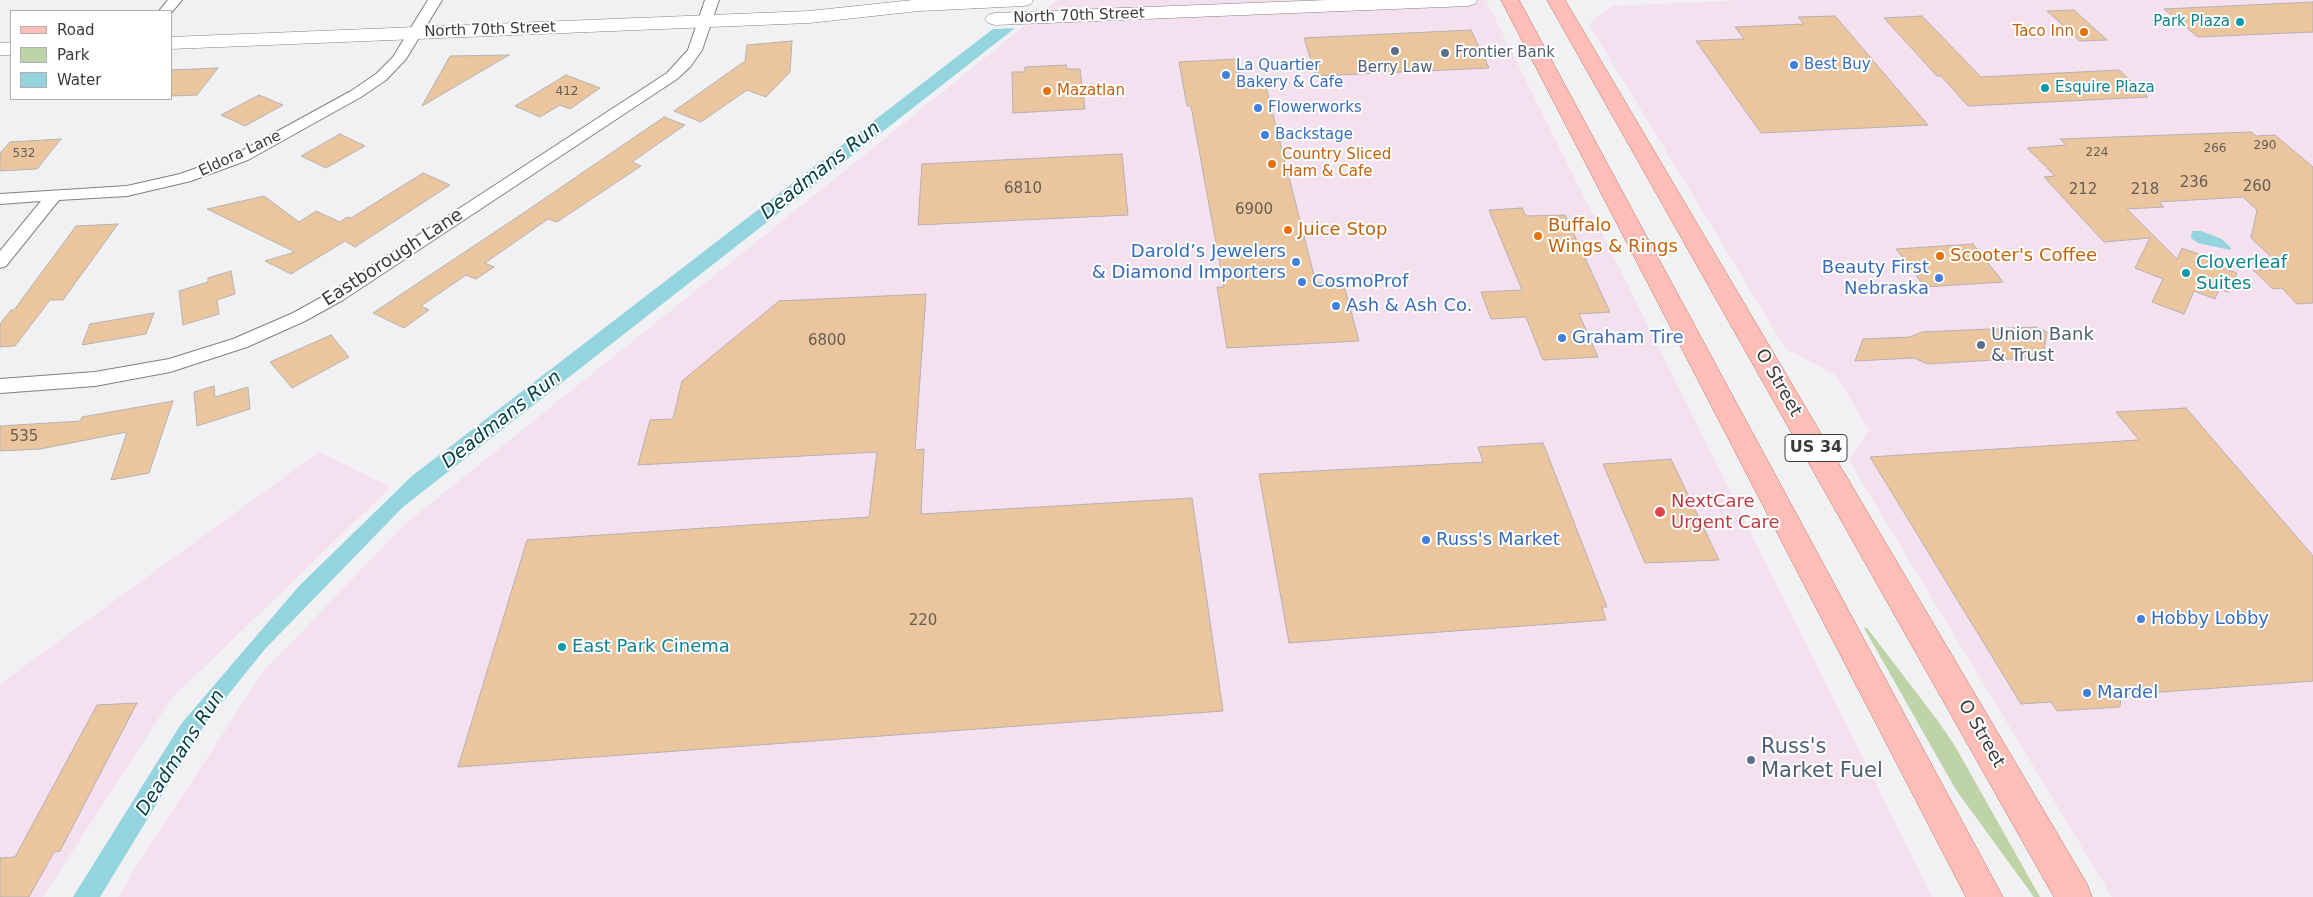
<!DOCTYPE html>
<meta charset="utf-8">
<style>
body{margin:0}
#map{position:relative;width:2313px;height:897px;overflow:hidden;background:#f1f1f3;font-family:"DejaVu Sans",sans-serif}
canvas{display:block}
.legend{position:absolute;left:10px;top:10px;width:162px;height:90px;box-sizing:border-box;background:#fff;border:1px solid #b0b0b0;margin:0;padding:6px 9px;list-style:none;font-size:15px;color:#3a3a3a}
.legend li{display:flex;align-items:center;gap:10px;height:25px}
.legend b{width:25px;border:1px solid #b0b0b0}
</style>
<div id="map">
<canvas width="2313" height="897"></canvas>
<ul class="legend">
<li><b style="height:6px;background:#febeb8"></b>Road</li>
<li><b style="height:14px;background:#bed4a7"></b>Park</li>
<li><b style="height:14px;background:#93d4df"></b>Water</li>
</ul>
</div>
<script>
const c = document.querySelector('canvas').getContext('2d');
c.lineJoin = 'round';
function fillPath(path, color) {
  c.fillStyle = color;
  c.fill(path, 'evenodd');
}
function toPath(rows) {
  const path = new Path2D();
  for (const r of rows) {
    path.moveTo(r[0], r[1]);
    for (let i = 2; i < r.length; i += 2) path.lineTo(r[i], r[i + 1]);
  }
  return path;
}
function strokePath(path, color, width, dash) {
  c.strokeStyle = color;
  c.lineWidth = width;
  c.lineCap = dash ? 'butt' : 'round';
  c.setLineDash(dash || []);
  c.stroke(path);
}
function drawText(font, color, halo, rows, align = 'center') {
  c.font = font + ' "DejaVu Sans",sans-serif';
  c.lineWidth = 4;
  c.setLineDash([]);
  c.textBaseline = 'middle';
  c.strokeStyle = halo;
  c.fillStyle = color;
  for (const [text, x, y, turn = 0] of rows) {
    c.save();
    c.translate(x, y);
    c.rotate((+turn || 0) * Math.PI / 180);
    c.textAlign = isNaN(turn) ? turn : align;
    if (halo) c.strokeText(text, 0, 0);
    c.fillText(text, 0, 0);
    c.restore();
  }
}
fillPath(toPath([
 [1057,0,1486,0,1932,897,119,897,134,870,263,672,404,525],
 [1745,0,2313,0,2313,897,2112,897,1849,460,1869,430,1836,375,1786,349,1589,24,1612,6],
 [319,452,391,487,171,699,43,897,0,897,0,684]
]), '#f5e0f0');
fillPath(toPath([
 [1864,628,1867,628,1938,721,1955,746,2040,897,2034,897,1956,790]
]), '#bed4a7');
fillPath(toPath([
 [1015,28,403,507,265,649,207,721,100,897,73,897,181,724,299,586,412,476,993,29],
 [2192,231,2201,231,2222,239,2231,248,2230,250,2198,243,2191,238]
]), '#93d4df');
const building = toPath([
 [2313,2,2313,32,2198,37,2164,9,2313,2],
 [2074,10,2107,40,2080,41,2047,11,2074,10],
 [1835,16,1928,125,1761,133,1696,41,1744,39,1735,27,1804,24,1798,17,1835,16],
 [1922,16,1981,77,2119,70,2148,97,1968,106,1941,76,1937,76,1884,18,1922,16],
 [1471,30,1489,68,1316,76,1304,38,1471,30],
 [792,41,790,72,766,97,747,90,701,122,674,111,745,61,747,45,792,41],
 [509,55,422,106,450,56,509,55],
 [1236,59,1242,88,1266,87,1316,283,1343,281,1359,341,1227,348,1217,287,1224,287,1191,106,1187,106,1179,62,1236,59],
 [1066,65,1067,69,1080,69,1085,109,1013,113,1012,72,1025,72,1025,67,1066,65],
 [218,68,197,95,171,96,171,70,218,68],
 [566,75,600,88,570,109,560,105,540,117,515,106,566,75],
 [259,95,283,105,245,126,221,115,259,95],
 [664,117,685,125,632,162,641,166,557,222,548,219,485,263,494,267,476,279,466,275,421,306,429,310,404,328,373,313,522,214,664,117],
 [2251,132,2256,136,2275,135,2313,167,2313,303,2297,304,2282,288,2273,289,2253,270,2283,268,2251,238,2257,210,2243,197,2159,202,2164,207,2127,209,2177,259,2182,248,2209,258,2207,262,2237,273,2228,292,2219,289,2215,299,2194,291,2184,314,2152,302,2163,279,2135,268,2150,238,2104,242,2044,177,2055,176,2027,148,2066,145,2060,139,2251,132],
 [340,134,365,146,326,168,301,156,340,134],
 [61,139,37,169,0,171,0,153,10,142,61,139],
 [1122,154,1128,215,918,225,922,164,1122,154],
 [423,173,450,185,355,247,345,241,291,274,265,261,295,252,207,209,264,196,299,222,316,211,340,222,347,217,351,218,423,173],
 [1522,208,1526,216,1565,215,1610,312,1579,314,1598,357,1543,360,1526,317,1491,319,1481,292,1522,290,1489,210,1522,208],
 [118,224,63,300,50,300,15,346,0,347,0,324,11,310,14,310,76,226,118,224],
 [1973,244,2003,282,1925,287,1896,249,1973,244],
 [231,271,235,294,217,300,219,314,183,325,179,291,208,282,208,278,231,271],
 [926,294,915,450,924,449,921,514,1192,498,1223,711,458,767,527,540,869,517,877,452,638,465,650,420,673,419,682,381,779,301,926,294],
 [154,313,146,334,82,345,90,324,154,313],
 [2035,327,2047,332,2043,357,1928,364,1914,358,1855,361,1863,339,1910,337,1922,332,2035,327],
 [331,335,349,357,292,388,270,362,331,335],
 [214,386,215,397,248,387,250,409,197,426,194,392,214,386],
 [173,401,149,473,111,480,127,432,40,449,0,451,0,426,80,421,82,417,173,401],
 [2186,408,2313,556,2313,681,2121,695,2120,707,2057,711,2051,702,2021,704,1870,457,2139,440,2116,412,2186,408],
 [1543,443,1607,607,1602,607,1606,620,1289,643,1259,474,1483,462,1478,447,1543,443],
 [1671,459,1719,560,1645,563,1603,464,1671,459],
 [137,703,60,851,54,852,29,897,0,897,0,858,15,857,97,705,137,703]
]);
fillPath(building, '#eac59e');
strokePath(building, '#b4b3b2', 1);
const street = toPath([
 [168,0,182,0,171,13,171,11,159,11,168,0],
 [428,0,442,0,406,59,386,80,361,97,248,160,191,181,127,196,59,200,6,266,0,268,0,251,41,201,0,204,0,194,127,186,180,174,236,154,351,91,376,74,393,57,428,0],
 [705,0,719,0,702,50,690,67,677,79,343,300,305,321,247,347,170,372,95,386,0,393,0,379,95,372,169,359,233,339,293,313,331,292,667,73,688,50,705,0]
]);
const secondary = toPath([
 [913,0,1033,0,1031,4,1024,6,919,11,809,23,171,49,171,37,809,11,913,0],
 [1327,0,1477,0,1475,4,1468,6,995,25,988,23,985,19,988,15,995,13,1327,0],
 [0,43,11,43,11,55,0,55,0,43]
]);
const primary = toPath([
 [1501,0,1519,0,2003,897,1966,897,1501,0],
 [1547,0,1565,0,2087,884,2092,897,2054,897,1547,0]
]);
strokePath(street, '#808081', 2);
strokePath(secondary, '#808081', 1);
strokePath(primary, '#b9746d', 1);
fillPath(street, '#fff');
fillPath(secondary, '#fff');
fillPath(primary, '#febeb8');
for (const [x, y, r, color] of [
 [2240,22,5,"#0f9aa8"],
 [2084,32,5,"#e8710a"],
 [1395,51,5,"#5c6f8a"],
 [1445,53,5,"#5c6f8a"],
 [1794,65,5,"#3f7fe0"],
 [1226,75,5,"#3f7fe0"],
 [2045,88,5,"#0f9aa8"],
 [1047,91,5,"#e8710a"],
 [1258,108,5,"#3f7fe0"],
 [1265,135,5,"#3f7fe0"],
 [1272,164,5,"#e8710a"],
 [1288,230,5,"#e8710a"],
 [1538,236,5,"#e8710a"],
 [1940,256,5,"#e8710a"],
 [1296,262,5,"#3f7fe0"],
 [2186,273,5,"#0f9aa8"],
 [1939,278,5,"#3f7fe0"],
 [1302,282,5,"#3f7fe0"],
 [1336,306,5,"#3f7fe0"],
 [1562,338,5,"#3f7fe0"],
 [1981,345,5,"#5c6f8a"],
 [1660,512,6,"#e0444e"],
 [1426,540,5,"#3f7fe0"],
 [2141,619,5,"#3f7fe0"],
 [562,647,5,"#0f9aa8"],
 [2087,693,5,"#3f7fe0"],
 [1751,760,5,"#5c6f8a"]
]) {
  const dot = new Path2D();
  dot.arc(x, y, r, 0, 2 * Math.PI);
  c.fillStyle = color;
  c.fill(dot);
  strokePath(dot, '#fff', 2);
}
drawText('12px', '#665d53', null, [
 ["412",567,92],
 ["290",2265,146],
 ["266",2215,149],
 ["224",2097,153],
 ["532",24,154]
]);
drawText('15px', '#3a3a3a', '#fff', [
 ["North 70th Street",1079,16,-2],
 ["North 70th Street",490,30,-2],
 ["Eldora Lane",240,154,-25]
]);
drawText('15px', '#0d838f', '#fff', [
 ["Park Plaza",2230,22],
 ["Esquire Plaza",2055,88,"left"]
], 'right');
drawText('15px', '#c56008', '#fff', [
 ["Taco Inn",2074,32,"right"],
 ["Mazatlan",1057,91],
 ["Country Sliced",1282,155],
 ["Ham & Cafe",1282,172]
], 'left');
drawText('15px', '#4e5e75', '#fff', [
 ["Frontier Bank",1455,53],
 ["Berry Law",1395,68,"center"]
], 'left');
drawText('15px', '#366cbe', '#fff', [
 ["Best Buy",1804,65],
 ["La Quartier",1236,66],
 ["Bakery & Cafe",1236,83],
 ["Flowerworks",1268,108],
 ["Backstage",1275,135]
], 'left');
drawText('15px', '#665d53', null, [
 ["236",2194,183],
 ["260",2257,187],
 ["6810",1023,189],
 ["212",2083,190],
 ["218",2145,190],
 ["6900",1254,210],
 ["6800",827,341],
 ["535",24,437],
 ["220",923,621]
]);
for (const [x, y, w] of [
 [1816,448,62]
]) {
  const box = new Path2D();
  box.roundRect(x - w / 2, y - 13.5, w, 27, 4);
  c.fillStyle = '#fff';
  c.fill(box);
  strokePath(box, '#3a3a3a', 1);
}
drawText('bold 16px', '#3a3a3a', null, [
 ["US 34",1816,448]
]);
drawText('18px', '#c56008', '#fff', [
 ["Buffalo",1548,226],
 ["Wings & Rings",1548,247],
 ["Juice Stop",1298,230],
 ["Scooter's Coffee",1950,256]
], 'left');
drawText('18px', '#366cbe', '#fff', [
 ["Darold’s Jewelers",1286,252,"right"],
 ["& Diamond Importers",1286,273,"right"],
 ["Beauty First",1929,268,"right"],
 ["Nebraska",1929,289,"right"],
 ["CosmoProf",1312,282],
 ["Ash & Ash Co.",1346,306],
 ["Graham Tire",1572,338],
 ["Russ's Market",1436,540],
 ["Hobby Lobby",2151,619],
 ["Mardel",2097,693]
], 'left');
drawText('18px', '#3a3a3a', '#fff', [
 ["Eastborough Lane",393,258,-33],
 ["O Street",1778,383,60],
 ["O Street",1981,734,60]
]);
drawText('18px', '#0d838f', '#fff', [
 ["Cloverleaf",2196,263],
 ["Suites",2196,284],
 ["East Park Cinema",572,647]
], 'left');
drawText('18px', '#4e5e75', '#fff', [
 ["Union Bank",1991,335],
 ["& Trust",1991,356]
], 'left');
drawText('18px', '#be3a42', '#fff', [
 ["NextCare",1671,502],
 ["Urgent Care",1671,523]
], 'left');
drawText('italic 19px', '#003e46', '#fff', [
 ["Deadmans Run",821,171,-38],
 ["Deadmans Run",502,420,-38],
 ["Deadmans Run",181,753,-57]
]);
drawText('21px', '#4e5e75', '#fff', [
 ["Russ's",1761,748],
 ["Market Fuel",1761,772]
], 'left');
</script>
